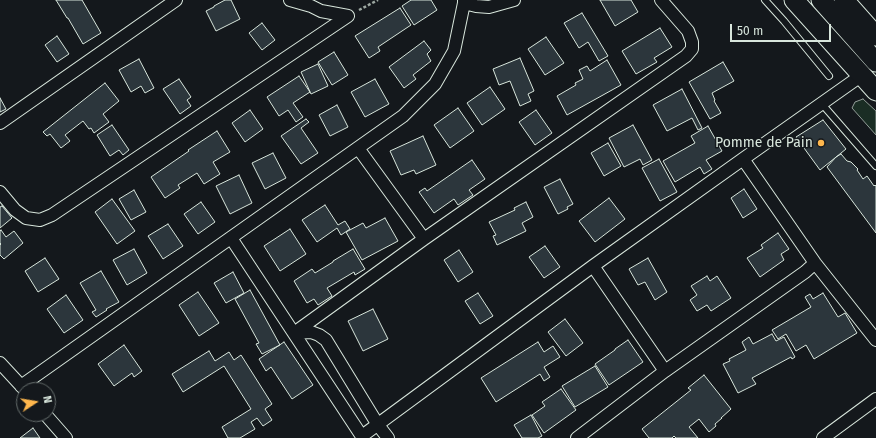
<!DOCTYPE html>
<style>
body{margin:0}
#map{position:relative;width:876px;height:438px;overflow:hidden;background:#14181c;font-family:"Fira Sans",sans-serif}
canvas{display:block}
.north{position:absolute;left:16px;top:382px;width:40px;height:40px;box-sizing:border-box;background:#14181c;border:1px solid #626a69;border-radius:50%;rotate:78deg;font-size:11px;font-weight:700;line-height:16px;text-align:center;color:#d8e6dc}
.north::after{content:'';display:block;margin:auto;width:14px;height:18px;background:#ffb74d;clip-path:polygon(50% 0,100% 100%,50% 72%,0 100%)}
.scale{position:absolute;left:730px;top:24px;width:101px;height:18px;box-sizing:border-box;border:2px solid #d8e6dc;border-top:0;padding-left:5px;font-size:12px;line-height:14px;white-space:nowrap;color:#d8e6dc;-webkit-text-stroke:3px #14181c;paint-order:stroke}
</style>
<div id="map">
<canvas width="876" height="438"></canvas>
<div class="north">N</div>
<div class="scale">50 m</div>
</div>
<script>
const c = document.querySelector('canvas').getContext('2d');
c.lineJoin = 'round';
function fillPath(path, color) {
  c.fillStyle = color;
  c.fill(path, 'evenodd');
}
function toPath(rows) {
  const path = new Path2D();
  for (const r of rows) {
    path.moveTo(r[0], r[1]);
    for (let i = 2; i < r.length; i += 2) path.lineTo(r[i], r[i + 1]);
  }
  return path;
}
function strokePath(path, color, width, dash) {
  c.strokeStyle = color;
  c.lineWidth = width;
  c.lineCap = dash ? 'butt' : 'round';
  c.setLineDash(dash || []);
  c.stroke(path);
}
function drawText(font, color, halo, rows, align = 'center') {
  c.font = font + ' "Fira Sans",sans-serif';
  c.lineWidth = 3;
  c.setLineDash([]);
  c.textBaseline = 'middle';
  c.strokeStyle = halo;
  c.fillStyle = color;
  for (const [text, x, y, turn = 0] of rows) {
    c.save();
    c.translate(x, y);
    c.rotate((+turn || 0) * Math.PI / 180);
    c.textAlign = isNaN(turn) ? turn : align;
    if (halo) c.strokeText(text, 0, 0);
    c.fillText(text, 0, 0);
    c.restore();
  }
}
const green = toPath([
 [863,99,876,111,876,135,852,108,855,102,863,99]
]);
fillPath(green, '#1a2d24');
strokePath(green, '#939e99', 1);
const building = toPath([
 [56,0,82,0,101,33,83,44,68,18,67,18,56,0],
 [225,0,231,0,240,19,216,31,206,11,214,7,214,6,225,0],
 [411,0,431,0,437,10,414,25,402,6,411,0],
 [600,0,631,0,638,12,615,26,600,0],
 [400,8,411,25,378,47,380,51,369,58,355,36,400,8],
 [582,13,608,56,599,61,588,42,579,48,564,23,582,13],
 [262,23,275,40,262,50,249,33,262,23],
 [660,28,672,47,654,58,657,62,636,74,622,51,660,28],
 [57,36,69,54,57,62,45,45,57,36],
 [546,37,564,63,545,75,528,49,546,37],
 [424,41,431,50,427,54,431,61,413,75,416,79,404,88,389,67,424,41],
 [334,52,348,75,332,85,318,62,334,52],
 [520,58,534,91,528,94,531,101,520,106,510,81,499,85,493,69,520,58],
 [139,59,154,88,145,93,141,86,131,92,119,70,139,59],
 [607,60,621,85,567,115,557,96,576,85,575,83,583,79,579,70,587,66,590,71,607,60],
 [723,62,734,81,712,93,715,100,714,101,721,113,710,119,689,82,723,62],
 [318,64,328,86,311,94,301,72,318,64],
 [299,76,310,92,293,103,303,117,296,122,288,110,279,116,267,97,299,76],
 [179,79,191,97,187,100,191,106,180,114,163,89,179,79],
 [375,79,389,104,365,117,351,92,375,79],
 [105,83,119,101,103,114,109,122,94,133,91,128,89,129,83,121,65,135,70,141,61,148,50,134,47,136,43,132,105,83],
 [490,87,505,109,482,125,467,103,490,87],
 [682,89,702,128,698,130,692,118,667,131,653,105,682,89],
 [0,98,6,109,0,112,0,98],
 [337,105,348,127,330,136,319,115,337,105],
 [458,108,474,131,450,148,434,125,458,108],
 [250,110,263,129,245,142,232,123,250,110],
 [536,110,552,133,535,145,519,122,536,110],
 [306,119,309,122,301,128,318,153,301,164,281,136,306,119],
 [823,120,846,149,820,170,796,137,823,120],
 [112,125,129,150,123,155,119,150,110,156,97,135,112,125],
 [633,125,652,160,643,165,640,159,624,167,609,138,633,125],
 [708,126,722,151,706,160,712,169,704,174,700,167,675,182,663,161,695,143,691,136,708,126],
 [217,131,230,152,213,162,220,174,204,184,197,173,178,185,180,188,165,198,151,177,189,151,188,150,217,131],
 [423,136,436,165,416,174,414,170,401,175,390,151,423,136],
 [608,143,621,166,604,176,591,153,608,143],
 [273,153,286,178,265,189,252,163,273,153],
 [841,154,847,161,851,162,858,169,857,170,863,179,867,176,874,186,875,185,876,186,876,233,827,167,836,157,841,154],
 [659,159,677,192,660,201,642,168,659,159],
 [472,160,485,179,469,190,473,195,458,205,454,199,434,213,419,192,425,188,427,191,472,160],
 [239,175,252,203,230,214,216,186,239,175],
 [560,179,573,204,567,207,568,209,558,214,544,187,560,179],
 [744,189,757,209,743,218,731,198,744,189],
 [134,190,146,212,131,220,119,199,134,190],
 [609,198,625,219,595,242,579,221,609,198],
 [112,199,135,231,117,244,95,212,112,199],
 [201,202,215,222,198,234,184,214,201,202],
 [526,202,533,217,522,223,526,231,497,245,493,236,496,235,489,222,515,210,514,208,526,202],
 [325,205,338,225,345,221,350,229,341,235,337,228,317,242,302,220,325,205],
 [2,206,12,218,0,228,0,207,2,206],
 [385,218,398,241,362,260,346,232,363,223,366,228,385,218],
 [168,224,183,246,163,259,148,236,168,224],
 [290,229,306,254,280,271,264,246,290,229],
 [1,230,6,237,14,231,23,243,4,259,0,255,0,245,1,244,0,243,0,231,1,230],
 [778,233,789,249,781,254,784,260,760,277,747,258,763,248,761,245,778,233],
 [545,246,560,267,544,278,529,257,545,246],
 [134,249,147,273,127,285,113,260,134,249],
 [353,249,365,269,355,275,354,272,327,288,332,296,318,305,314,299,307,303,294,281,312,269,315,273,333,262,333,261,353,249],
 [459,250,473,272,458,282,444,260,459,250],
 [45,258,59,279,38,292,25,271,45,258],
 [648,258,667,292,655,300,645,282,638,285,629,269,648,258],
 [101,271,119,302,106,309,107,310,96,317,92,312,96,310,80,283,101,271],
 [233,272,244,293,226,303,214,283,233,272],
 [707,276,710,281,717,276,731,298,711,311,707,305,697,311,690,300,697,295,691,286,707,276],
 [250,290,280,345,262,354,256,344,259,343,235,299,250,290],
 [198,292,219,323,199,336,179,305,198,292],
 [478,293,493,316,480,324,465,301,478,293],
 [823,293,838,317,845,313,857,333,814,359,806,345,796,351,786,334,778,339,772,330,811,307,805,297,810,294,813,299,823,293],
 [66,295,83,320,64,333,47,309,66,295],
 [373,309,388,339,363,351,348,321,373,309],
 [565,319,583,343,566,356,548,332,565,319],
 [772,334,776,341,784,337,795,357,792,359,791,357,752,378,756,384,738,393,723,364,730,361,729,359,746,350,742,342,749,337,753,344,772,334],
 [628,340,643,362,609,385,595,364,615,350,615,349,628,340],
 [284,342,313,385,292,399,271,367,266,371,259,359,284,342],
 [538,342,544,352,553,346,560,357,544,367,550,377,544,381,540,374,496,402,481,378,538,342],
 [124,345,142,371,134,377,132,373,114,386,98,364,124,345],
 [209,351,215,361,229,352,234,360,241,355,272,404,265,409,272,420,263,426,257,418,251,422,255,429,240,438,228,438,222,427,251,409,224,366,183,392,172,374,209,351],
 [595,366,608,387,575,407,562,386,595,366],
 [704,375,731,409,721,418,722,418,715,424,716,426,709,432,699,419,689,427,698,438,676,438,674,436,672,438,649,438,642,429,691,390,688,388,704,375],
 [561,389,576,410,544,433,532,415,545,406,542,402,561,389],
 [531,415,542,436,538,438,522,438,514,425,531,415],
 [33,428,40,438,20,438,33,428]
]);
fillPath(building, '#2c363c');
strokePath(building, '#d8e6dc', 1);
const lane = toPath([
 [765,0,784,21,829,76],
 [822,104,876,166]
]);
const street = toPath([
 [464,3,476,6,489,7,514,0],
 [0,123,176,0],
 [358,148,424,239],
 [743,159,815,263,876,340],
 [0,192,15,210,26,218,40,220,52,215,348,16,321,11,311,6,290,0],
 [231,238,363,438],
 [593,266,665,371],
 [294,333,424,239,686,56,692,49,692,42,688,31,661,0],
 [294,333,311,332,319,335,326,340,378,425,388,438],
 [0,363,25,390],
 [21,386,403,116,435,84,454,51,464,3,464,0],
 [45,414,66,438],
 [362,436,593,266,743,159,862,75],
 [577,438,665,371,805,272,815,263],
 [823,438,876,399]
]);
const primary = toPath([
 [794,0,876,91],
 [821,0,876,62],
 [844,0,876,36]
]);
strokePath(lane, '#d8e6dc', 8);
strokePath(street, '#d8e6dc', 14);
strokePath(primary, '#d8e6dc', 21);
strokePath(toPath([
 [359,10,378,0]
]), '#9da8a2', 2.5, [3, 2]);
strokePath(lane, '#14181c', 6);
strokePath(street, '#14181c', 12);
strokePath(primary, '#14181c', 19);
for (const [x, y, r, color] of [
 [821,143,4,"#ffb74d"]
]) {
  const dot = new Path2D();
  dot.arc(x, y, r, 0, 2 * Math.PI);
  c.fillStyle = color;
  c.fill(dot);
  strokePath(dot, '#14181c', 1.5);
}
drawText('14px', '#d8e6dc', '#14181c', [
 ["Pomme de Pain",813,143]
], 'right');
</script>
